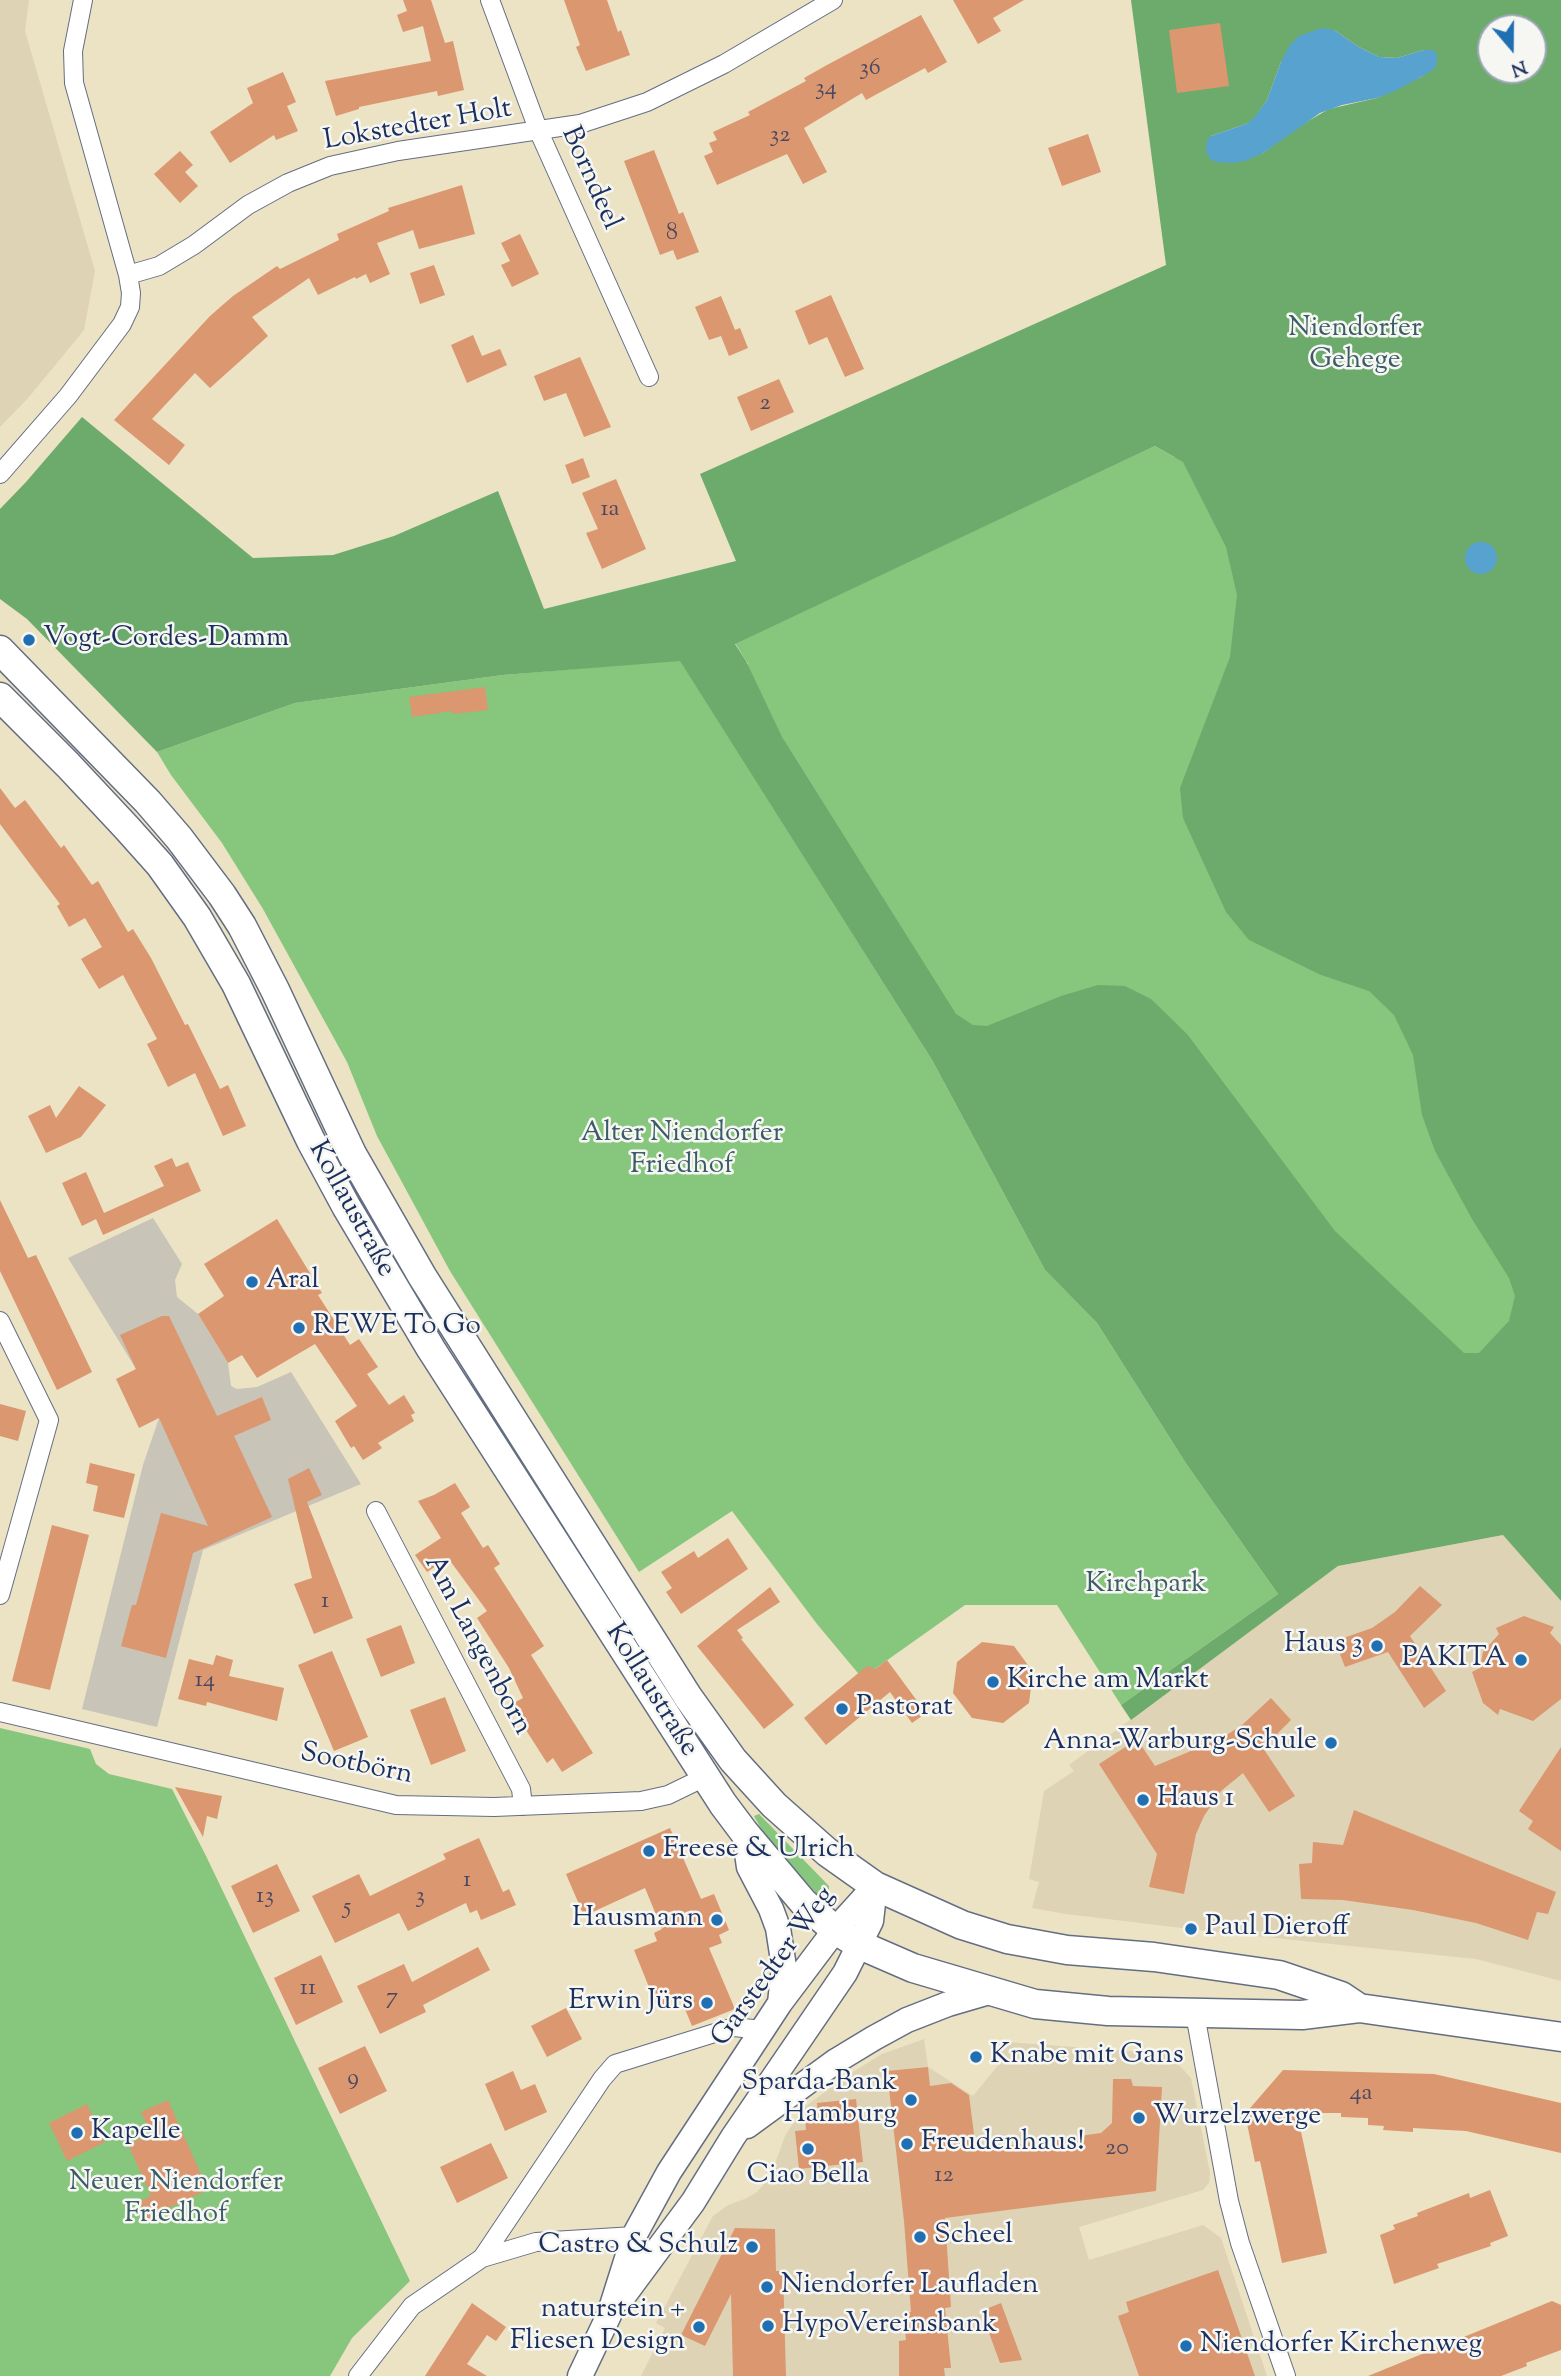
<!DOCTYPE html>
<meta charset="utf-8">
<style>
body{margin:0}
#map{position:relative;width:1561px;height:2376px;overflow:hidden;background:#ece2c4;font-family:"Sorts Mill Goudy",serif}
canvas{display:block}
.north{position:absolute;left:1477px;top:14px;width:70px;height:70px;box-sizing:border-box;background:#f6f6f2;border:2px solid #9ea6b7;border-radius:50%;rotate:160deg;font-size:19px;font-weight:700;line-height:28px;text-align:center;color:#1b2f5e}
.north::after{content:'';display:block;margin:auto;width:24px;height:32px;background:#1f6fb2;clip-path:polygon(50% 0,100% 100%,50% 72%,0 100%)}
</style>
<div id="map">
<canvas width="1561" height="2376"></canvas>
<div class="north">N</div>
</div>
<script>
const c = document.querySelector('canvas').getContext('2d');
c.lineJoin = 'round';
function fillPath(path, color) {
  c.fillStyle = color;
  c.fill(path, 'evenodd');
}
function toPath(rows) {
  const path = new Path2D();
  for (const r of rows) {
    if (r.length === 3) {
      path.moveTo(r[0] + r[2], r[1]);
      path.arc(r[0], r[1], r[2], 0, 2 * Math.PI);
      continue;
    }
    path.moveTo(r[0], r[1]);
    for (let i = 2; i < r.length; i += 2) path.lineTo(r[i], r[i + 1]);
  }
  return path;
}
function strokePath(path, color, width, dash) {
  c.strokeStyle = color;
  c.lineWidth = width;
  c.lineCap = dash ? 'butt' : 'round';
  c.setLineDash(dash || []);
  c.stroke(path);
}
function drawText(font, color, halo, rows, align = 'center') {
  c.font = font + ' "Sorts Mill Goudy",serif';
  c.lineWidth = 5;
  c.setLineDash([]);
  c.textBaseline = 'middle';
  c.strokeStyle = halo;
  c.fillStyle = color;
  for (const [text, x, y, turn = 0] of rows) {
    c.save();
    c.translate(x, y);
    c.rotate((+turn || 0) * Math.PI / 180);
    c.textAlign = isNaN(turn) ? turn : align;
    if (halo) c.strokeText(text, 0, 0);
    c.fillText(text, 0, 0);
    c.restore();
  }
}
fillPath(toPath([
 [0,0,29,0,25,31,95,271,84,330,29,397,0,427],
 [1503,1535,1561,1601,1561,1981,1476,1959,1207,1931,1066,1914,1032,1908,1039,1882,1029,1879,1044,1791,1074,1771,1069,1765,1338,1566],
 [924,2039,928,2067,973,2096,1003,2059,1000,2049,1007,2042,1169,2054,1191,2078,1210,2173,1209,2183,1203,2190,1079,2227,1089,2260,1203,2225,1221,2238,1267,2376,641,2376,665,2328,656,2323,713,2216,728,2205,747,2198,757,2192,765,2183,773,2169,785,2136,802,2109,846,2076,882,2054]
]), '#dfd3b6');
fillPath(toPath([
 [153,1218,182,1264,175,1280,177,1297,198,1314,228,1363,231,1386,237,1389,257,1387,291,1372,361,1484,203,1550,157,1727,82,1709,143,1465,159,1418,136,1369,68,1258]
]), '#c8c4b8');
fillPath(toPath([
 [1155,446,1174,457,1191,457,1559,1269,1476,1362,1228,1457,781,738,747,671,748,664,735,643],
 [680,660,932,1060,1045,1270,1097,1323,1187,1465,1278,1594,1121,1705,1057,1605,965,1605,862,1678,817,1624,732,1511,639,1572,450,1271,377,1136,347,1062,263,909,222,843,171,775,157,752,295,703,503,675],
 [0,1728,90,1749,96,1764,109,1774,172,1789,206,1856,410,2281,352,2338,330,2376,0,2376],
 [759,1814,829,1886,829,1896,821,1898,769,1843,754,1816]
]), '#87c67d');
fillPath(toPath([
 [1131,0,1561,0,1561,1601,1503,1535,1338,1566,1131,1720,1121,1705,1278,1594,1187,1465,1097,1323,1045,1270,932,1060,680,661,503,675,295,703,157,752,27,619,0,599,0,509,26,482,82,417,253,558,333,555,394,536,498,491,544,609,736,561,700,474,1166,265],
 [1491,28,1533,28,1533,70,1491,70],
 [1334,30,1359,47,1379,57,1397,58,1424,50,1423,76,1377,98,1329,109,1291,131,1263,153,1211,136,1246,124,1254,119,1267,100,1281,62],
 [1155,446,1183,462,1226,547,1237,595,1230,657,1180,788,1183,818,1226,912,1249,940,1321,975,1369,991,1394,1015,1413,1055,1422,1115,1435,1151,1472,1219,1509,1278,1515,1296,1509,1321,1479,1353,1464,1353,1335,1231,1187,1034,1151,999,1125,986,1098,985,1061,996,987,1026,973,1025,956,1014,782,737,746,661,735,644]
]), '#6dab6c');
fillPath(toPath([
 [1322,28,1334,30,1359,47,1379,57,1397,58,1424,50,1433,50,1437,54,1437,63,1434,69,1423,76,1395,91,1377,98,1342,105,1320,113,1263,153,1245,161,1232,163,1216,162,1210,159,1206,150,1207,141,1211,136,1246,124,1254,118,1267,100,1281,62,1290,45,1299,36],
 [1481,558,16]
]), '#57a2cf');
fillPath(toPath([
 [403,0,431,0,445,43,453,41,464,90,438,96,437,91,359,107,359,109,336,116,325,81,431,61,423,26,403,32,397,15,407,11],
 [564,0,607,0,618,32,621,30,630,55,586,71,576,47,580,45],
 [953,0,1024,0,993,18,1001,31,978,44],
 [921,15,947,62,928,73,925,68,866,100,862,93,804,128,827,172,803,184,787,154,717,185,704,156,713,152,709,143,717,140,713,132,750,115,748,112,806,81,804,78,827,65],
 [1220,23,1229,86,1177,93,1169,30],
 [283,72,296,102,287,106,298,131,276,140,274,135,230,163,210,132,253,103,247,88],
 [1088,134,1101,172,1062,186,1048,148],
 [654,150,679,214,683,212,699,252,677,260,673,250,660,255,624,161],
 [180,151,193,165,185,172,198,186,180,203,154,174],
 [462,185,475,234,419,249,413,230,377,243,390,274,370,283,366,274,356,279,355,277,318,295,309,278,252,317,268,336,210,388,195,373,152,419,185,445,169,465,114,420,210,316,233,296,277,266,280,269,339,240,337,234,389,211,388,208],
 [520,234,539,274,512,287,501,265,510,261,501,243],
 [434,265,445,295,420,304,410,273],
 [831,295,864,369,845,377,827,337,809,345,795,311],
 [721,296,735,330,740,328,748,348,729,356,721,336,709,340,695,307],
 [473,335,482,356,500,349,507,365,467,383,451,345],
 [580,357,611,427,584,437,566,393,544,401,534,376],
 [779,379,794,412,751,431,737,397],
 [583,458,590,477,572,484,565,465],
 [616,479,646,549,602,569,586,533,598,529,582,493],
 [485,687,488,710,453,714,452,711,412,717,409,697],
 [0,788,15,808,25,800,61,848,64,845,92,885,98,881,128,932,133,929,151,958,185,1025,188,1024,220,1089,228,1085,246,1126,223,1136,195,1073,168,1087,147,1044,157,1039,123,975,99,989,81,959,102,947,85,918,69,927,57,906,60,904,0,824],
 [79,1086,106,1105,81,1137,46,1153,28,1116,50,1105,56,1118],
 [172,1158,176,1167,188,1162,201,1191,103,1235,96,1219,82,1226,62,1183,86,1172,104,1213,164,1186,154,1166],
 [0,1200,28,1258,36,1255,92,1372,57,1390,0,1271],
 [277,1219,322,1293,318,1295,350,1345,359,1339,378,1367,367,1374,389,1405,404,1395,415,1413,411,1415,414,1421,378,1443,382,1448,363,1460,354,1446,351,1448,335,1421,357,1406,315,1344,257,1378,242,1355,228,1363,198,1314,224,1296,204,1264],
 [162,1316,169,1316,217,1416,262,1397,271,1420,234,1436,272,1517,193,1553,166,1658,121,1646,132,1605,136,1605,161,1513,208,1526,159,1418,139,1428,116,1379,136,1369,120,1335],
 [0,1404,26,1411,18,1441,0,1436],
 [90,1463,135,1474,124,1518,93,1511,98,1486,86,1483],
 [309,1468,322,1495,307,1502,353,1618,314,1634,294,1584,312,1578,288,1479],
 [455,1483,470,1507,461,1513,483,1548,488,1545,500,1564,494,1568,544,1646,531,1655,593,1753,562,1772,553,1758,547,1763,510,1705,523,1698,509,1668,477,1618,487,1611,448,1558,427,1572,415,1555,441,1538,418,1501,434,1495],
 [52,1525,89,1535,50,1690,12,1681],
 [728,1538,748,1569,681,1614,666,1592,672,1588,661,1572,694,1551,698,1558],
 [1420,1586,1442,1605,1410,1636,1446,1691,1424,1708,1388,1652,1345,1667,1335,1641,1372,1628,1395,1612],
 [770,1587,780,1602,737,1630,743,1638,741,1639,794,1705,764,1729,697,1646],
 [1524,1616,1554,1627,1550,1633,1561,1645,1561,1699,1533,1721,1500,1709,1498,1715,1483,1703,1472,1672,1480,1668,1483,1652,1499,1634,1496,1628],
 [401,1625,415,1663,381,1677,366,1639],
 [982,1642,1014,1646,1033,1672,1029,1703,1003,1723,972,1718,953,1693,957,1662],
 [332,1651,368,1737,334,1751,298,1665],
 [216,1655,233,1660,229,1676,284,1688,277,1721,207,1702,206,1706,178,1699,189,1659,213,1665],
 [887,1660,926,1713,912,1723,890,1692,826,1745,804,1718,862,1670,868,1666,875,1669],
 [445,1697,466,1751,431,1765,410,1710],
 [1271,1698,1291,1720,1263,1748,1295,1796,1269,1812,1243,1773,1221,1791,1204,1816,1196,1834,1184,1894,1149,1887,1157,1854,1099,1764,1130,1744,1134,1749,1141,1745,1155,1766,1222,1738,1242,1725],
 [1561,1747,1561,1851,1528,1829,1533,1821,1519,1811],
 [175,1787,222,1796,217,1819,207,1816,203,1837],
 [1354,1810,1556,1892,1548,1914,1537,1912,1528,1940,1476,1923,1413,1910,1343,1900,1301,1899,1299,1864,1312,1863,1313,1842,1343,1845],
 [670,1828,701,1899,714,1894,729,1930,719,1935,722,1943,709,1948,735,2009,692,2026,680,1997,657,2007,634,1950,657,1941,654,1933,662,1929,645,1888,584,1916,566,1874],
 [479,1838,503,1892,509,1889,516,1905,481,1920,477,1910,470,1913,466,1903,408,1931,399,1913,335,1943,312,1896,359,1874,370,1896,446,1859,443,1854],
 [277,1864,300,1911,253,1933,231,1886],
 [478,1947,490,1970,423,2005,426,2012,380,2034,357,1986,404,1964,412,1982],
 [321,1955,343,2002,296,2025,274,1978],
 [566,2008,582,2039,547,2057,531,2026],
 [365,2046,387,2091,340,2114,318,2068],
 [928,2067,930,2086,951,2083,969,2095,976,2150,1101,2133,1112,2123,1113,2079,1131,2079,1133,2086,1162,2087,1156,2191,945,2218,951,2307,945,2308,951,2368,944,2368,945,2376,899,2376,899,2341,906,2340,903,2312,911,2312,904,2221,887,2071],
 [1283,2070,1434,2074,1561,2103,1561,2153,1466,2131,1413,2128,1413,2132,1383,2130,1384,2126,1368,2125,1368,2118,1341,2117,1341,2113,1297,2113,1327,2253,1282,2263,1260,2161,1255,2162,1245,2114],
 [513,2071,521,2090,535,2084,547,2112,505,2131,485,2084],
 [856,2099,863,2162,799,2169,795,2131,806,2130,805,2117,818,2116,817,2103],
 [168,2100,208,2190,162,2211,164,2216,148,2222,140,2201,151,2196,128,2144,151,2134,141,2112],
 [87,2104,105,2142,67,2161,49,2123],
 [491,2143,508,2178,457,2203,440,2167],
 [1490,2190,1508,2236,1490,2243,1491,2246,1437,2264,1439,2268,1394,2284,1380,2235,1395,2229,1393,2225,1418,2216,1417,2213,1469,2193,1470,2198],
 [735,2228,775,2229,776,2271,783,2271,786,2376,733,2376,731,2294,705,2346,681,2335],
 [1218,2270,1255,2376,1139,2376,1118,2316,1129,2312,1126,2302],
 [1552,2301,1561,2305,1561,2350,1526,2363,1527,2366,1501,2376,1368,2376],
 [472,2303,506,2327,496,2341,487,2335,467,2364,487,2376,425,2376],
 [1001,2303,1022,2360,1000,2363,981,2311]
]), '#db9770');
const street = toPath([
 [490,0,539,132,649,377],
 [128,275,159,266,194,245,248,205,288,183,330,166,398,151,580,124,647,102,724,64,833,0],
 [0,474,68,396,122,324,130,307,131,293,128,275,74,83,73,51,83,0],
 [0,1321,49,1420,0,1595],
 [376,1511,521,1789,523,1806],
 [0,1712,396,1805,494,1807,641,1801,668,1795,705,1777],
 [1195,2014,1229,2201,1240,2243,1286,2376],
 [482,2258,602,2079,615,2064,734,2027,762,2030],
 [358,2376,412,2306,482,2258,536,2242,634,2236]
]);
const secondary = toPath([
 [744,1832,749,1867,771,1909,778,1928,784,1967,780,2003],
 [747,2126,836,2061,874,2038,907,2020,948,2004,989,1992],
 [622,2298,693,2202,733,2137,845,1973,871,1921,875,1886],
 [580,2376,609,2315,634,2236,669,2172,780,2003,835,1930,875,1886]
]);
const primary = toPath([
 [0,650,148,802,179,838,222,895,242,926,275,990,352,1154,422,1276,688,1697,733,1760,774,1805,827,1852,875,1886,962,1925,1007,1939,1067,1950,1154,1957,1279,1975,1341,1996,1359,2008],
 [0,697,68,765,126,827,160,865,197,917,236,984,311,1141,346,1206,431,1349,723,1804,744,1832,803,1902,835,1930,860,1945,913,1968,1035,2004,1108,2011,1302,2015,1359,2008,1561,2037]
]);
strokePath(street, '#646e82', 20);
strokePath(secondary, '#646e82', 27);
strokePath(primary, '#646e82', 31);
strokePath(street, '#fff', 18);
strokePath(secondary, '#fff', 24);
strokePath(primary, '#fff', 28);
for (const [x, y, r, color] of [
 [29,640,7,"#1f6fb2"],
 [252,1282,7,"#1f6fb2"],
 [299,1328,7,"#1f6fb2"],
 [1377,1646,7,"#1f6fb2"],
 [1521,1660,7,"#1f6fb2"],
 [993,1682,7,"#1f6fb2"],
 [842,1709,7,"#1f6fb2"],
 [1331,1743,7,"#1f6fb2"],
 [1143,1800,7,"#1f6fb2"],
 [649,1851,7,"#1f6fb2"],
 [717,1920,7,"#1f6fb2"],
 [1191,1929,7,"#1f6fb2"],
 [707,2003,7,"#1f6fb2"],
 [976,2057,7,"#1f6fb2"],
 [911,2100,7,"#1f6fb2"],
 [1139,2118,7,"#1f6fb2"],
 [77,2133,7,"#1f6fb2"],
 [907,2144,7,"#1f6fb2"],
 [808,2149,7,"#1f6fb2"],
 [920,2237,7,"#1f6fb2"],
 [752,2247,7,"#1f6fb2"],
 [767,2287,7,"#1f6fb2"],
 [768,2326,7,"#1f6fb2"],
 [699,2327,7,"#1f6fb2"],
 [1186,2346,7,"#1f6fb2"]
]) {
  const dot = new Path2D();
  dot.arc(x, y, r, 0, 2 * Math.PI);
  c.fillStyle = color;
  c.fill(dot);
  strokePath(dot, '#f6f6f2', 2.5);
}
drawText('24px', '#4b4962', null, [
 ["36",870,70],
 ["34",826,90],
 ["32",780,137],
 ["8",672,235],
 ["2",765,405],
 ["1a",610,511],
 ["1",325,1603],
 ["14",205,1682],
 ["1",467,1882],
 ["13",265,1898],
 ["3",420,1898],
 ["5",347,1909],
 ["11",308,1990],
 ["7",392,1999],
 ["9",353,2080],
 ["4a",1361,2095],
 ["20",1117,2150],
 ["12",944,2177]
]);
drawText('28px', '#1b2f5e', '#f6f6f2', [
 ["Lokstedter Holt",418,127,-10],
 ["Borndeel",589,179,66],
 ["Kollaustraße",350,1210,61],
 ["Am Langenborn",476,1646,62],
 ["Kollaustraße",650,1691,58],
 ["Sootbörn",356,1766,12],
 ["Garstedter Weg",775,1968,-54]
]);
drawText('28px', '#3b5c67', '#f6f6f2', [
 ["Niendorfer",1355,330],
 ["Gehege",1355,362],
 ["Alter Niendorfer",682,1135],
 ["Friedhof",682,1167],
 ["Kirchpark",1146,1586],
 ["Neuer Niendorfer",176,2184],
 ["Friedhof",176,2216]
]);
drawText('28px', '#1b2f5e', '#f6f6f2', [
 ["Vogt-Cordes-Damm",43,640],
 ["Aral",266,1282],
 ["REWE To Go",313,1328],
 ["Haus 3",1363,1646,"right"],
 ["PAKITA",1507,1660,"right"],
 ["Kirche am Markt",1007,1682],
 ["Pastorat",856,1709],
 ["Anna-Warburg-Schule",1317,1743,"right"],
 ["Haus 1",1157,1800],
 ["Freese & Ulrich",663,1851],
 ["Hausmann",703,1920,"right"],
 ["Paul Dieroff",1205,1929],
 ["Erwin Jürs",693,2003,"right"],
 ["Knabe mit Gans",990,2057],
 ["Sparda-Bank",897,2084,"right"],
 ["Hamburg",897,2116,"right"],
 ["Wurzelzwerge",1153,2118],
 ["Kapelle",91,2133],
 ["Freudenhaus!",921,2144],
 ["Ciao Bella",808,2177,"center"],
 ["Scheel",934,2237],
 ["Castro & Schulz",738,2247,"right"],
 ["Niendorfer Laufladen",781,2287],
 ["naturstein +",685,2311,"right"],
 ["Fliesen Design",685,2343,"right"],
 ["HypoVereinsbank",782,2326],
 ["Niendorfer Kirchenweg",1200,2346]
], 'left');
</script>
